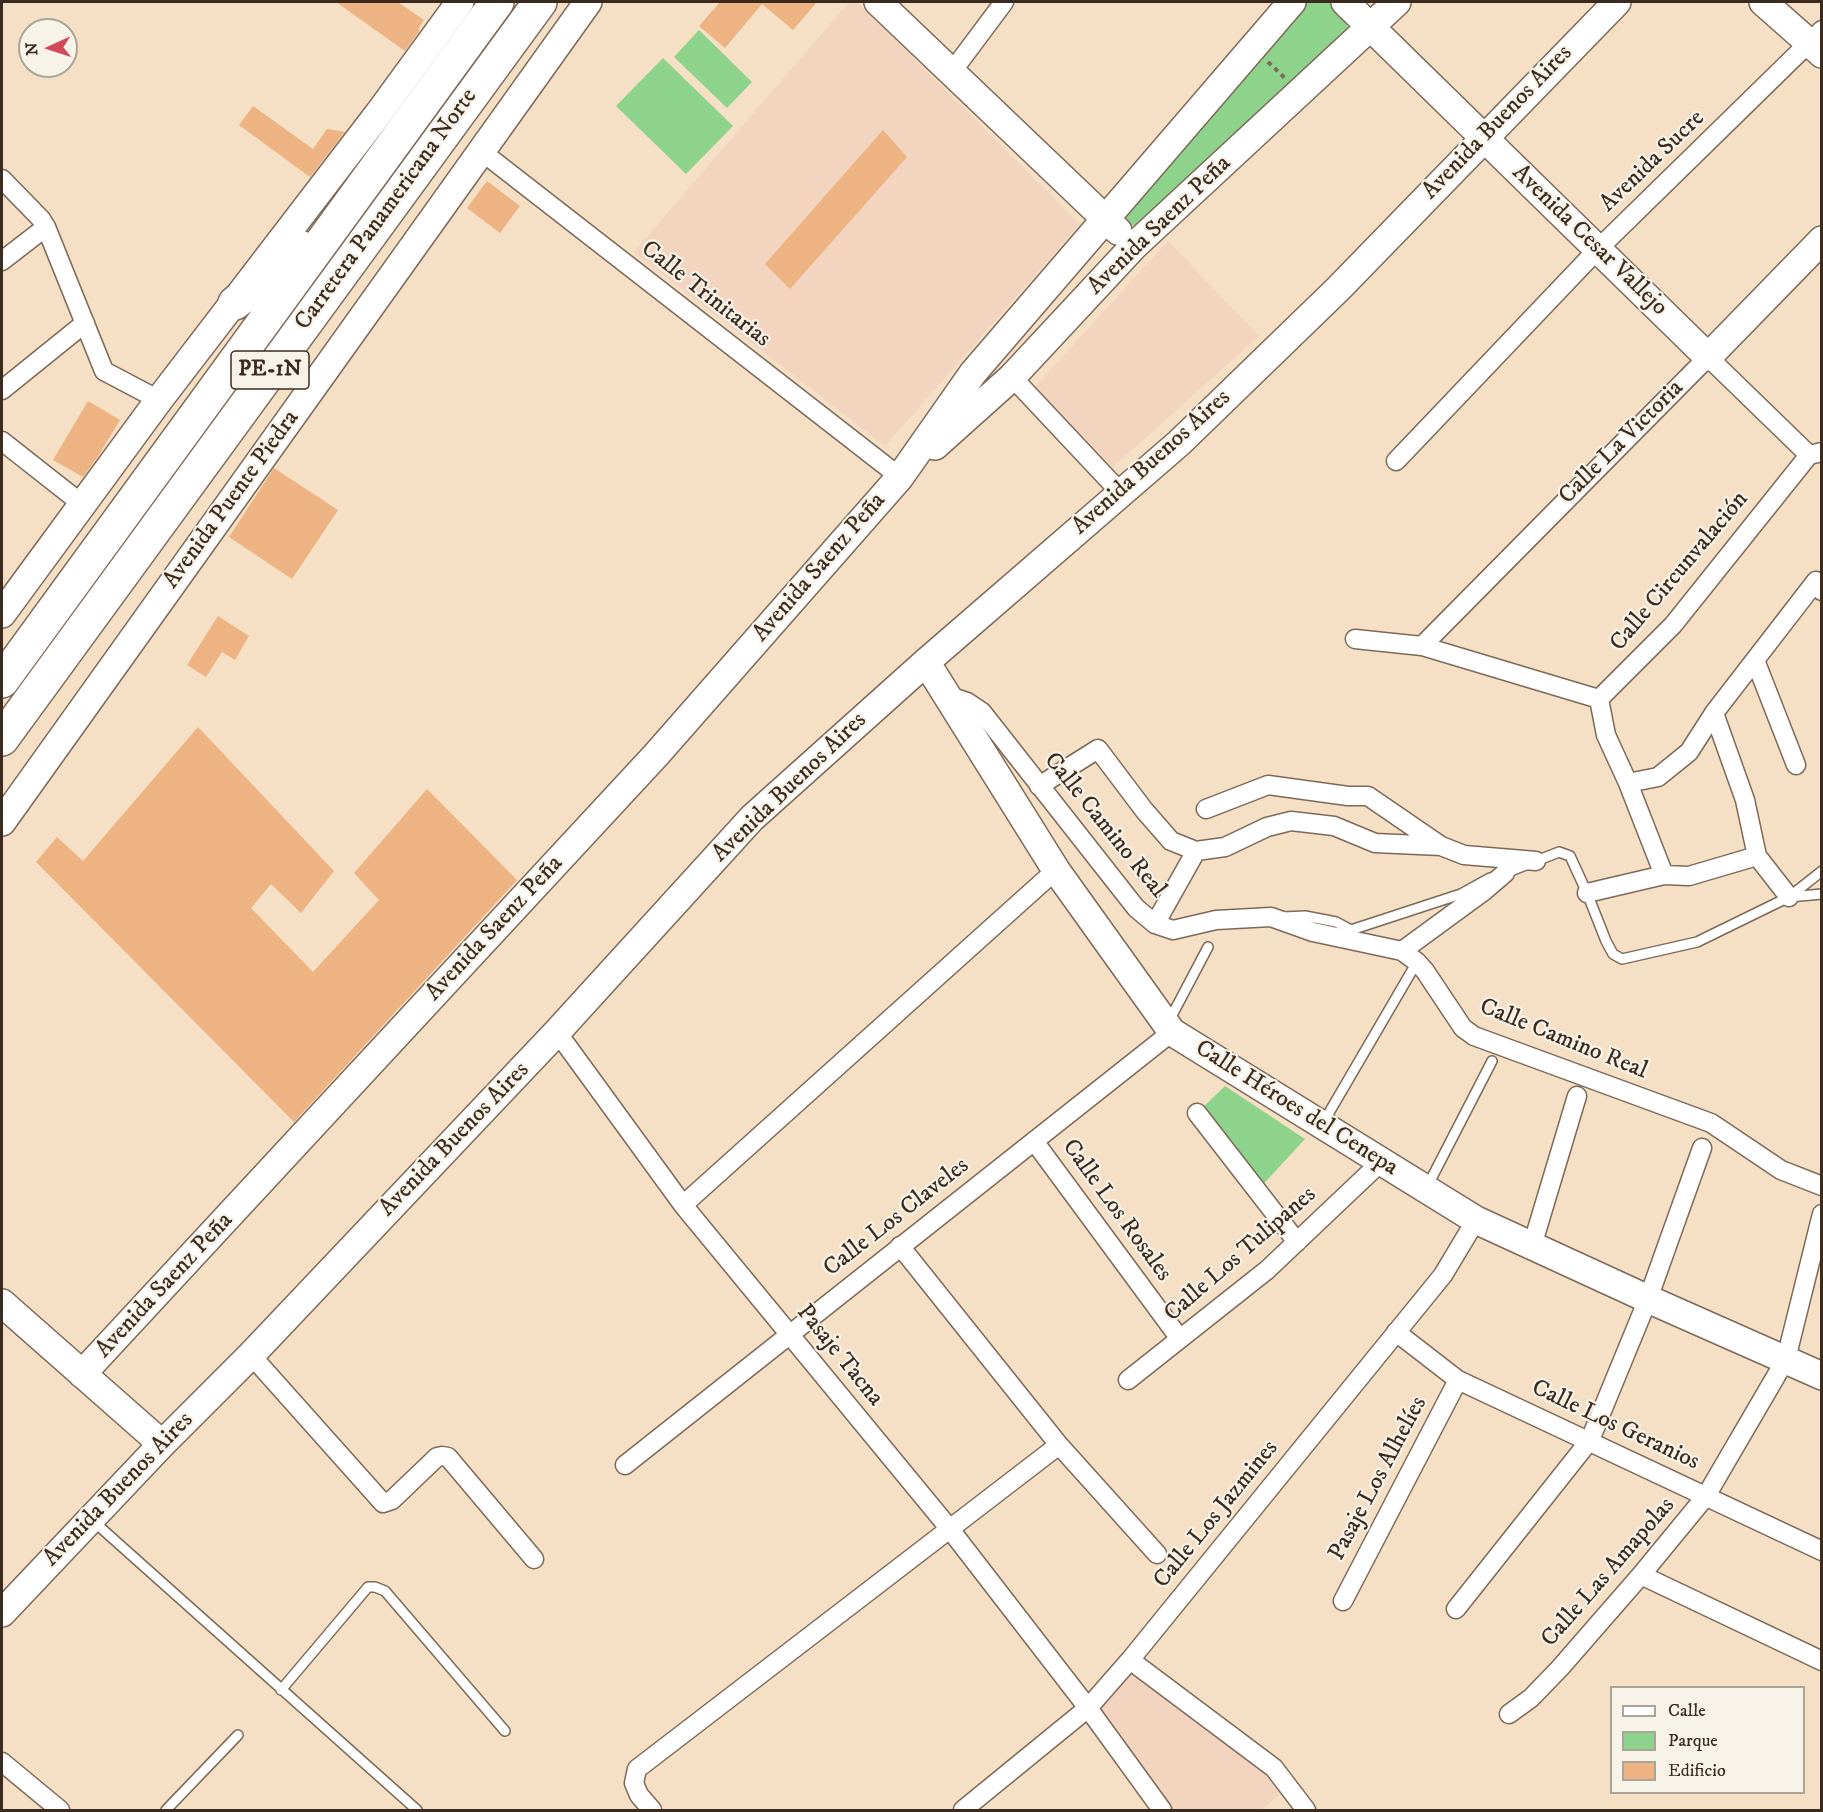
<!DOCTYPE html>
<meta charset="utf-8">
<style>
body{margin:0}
#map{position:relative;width:1823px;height:1812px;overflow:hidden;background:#f5dfc5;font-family:"IM FELL DW Pica",serif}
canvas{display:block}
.frame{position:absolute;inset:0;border:3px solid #3b2a1e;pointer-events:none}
.legend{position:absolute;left:1610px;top:1686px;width:195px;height:108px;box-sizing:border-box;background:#f7f3e8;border:2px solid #aca397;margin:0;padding:8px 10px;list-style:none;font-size:18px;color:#3b2a1e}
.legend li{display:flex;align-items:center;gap:12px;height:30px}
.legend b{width:30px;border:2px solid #aca397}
.north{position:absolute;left:18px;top:18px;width:60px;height:60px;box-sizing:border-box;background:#f7f3e8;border:2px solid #aca397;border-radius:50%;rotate:267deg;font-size:16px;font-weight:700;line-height:24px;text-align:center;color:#3b2a1e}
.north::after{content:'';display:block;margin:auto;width:21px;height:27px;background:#d1495b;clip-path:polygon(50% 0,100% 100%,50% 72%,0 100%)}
</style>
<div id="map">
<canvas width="1823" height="1812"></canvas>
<div class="frame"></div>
<ul class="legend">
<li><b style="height:8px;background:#fff"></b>Calle</li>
<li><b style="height:16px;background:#8ed38c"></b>Parque</li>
<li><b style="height:16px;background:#eeb382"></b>Edificio</li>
</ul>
<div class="north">N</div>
</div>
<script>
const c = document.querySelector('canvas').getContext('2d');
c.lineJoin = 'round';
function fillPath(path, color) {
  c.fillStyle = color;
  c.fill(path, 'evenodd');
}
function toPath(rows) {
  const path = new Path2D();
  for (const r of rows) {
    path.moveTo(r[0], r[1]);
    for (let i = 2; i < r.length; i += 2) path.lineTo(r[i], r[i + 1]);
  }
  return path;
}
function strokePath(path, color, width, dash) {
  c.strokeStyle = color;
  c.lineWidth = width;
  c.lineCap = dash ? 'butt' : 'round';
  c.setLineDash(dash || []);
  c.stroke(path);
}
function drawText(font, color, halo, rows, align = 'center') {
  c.font = font + ' "IM FELL DW Pica",serif';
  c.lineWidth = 4.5;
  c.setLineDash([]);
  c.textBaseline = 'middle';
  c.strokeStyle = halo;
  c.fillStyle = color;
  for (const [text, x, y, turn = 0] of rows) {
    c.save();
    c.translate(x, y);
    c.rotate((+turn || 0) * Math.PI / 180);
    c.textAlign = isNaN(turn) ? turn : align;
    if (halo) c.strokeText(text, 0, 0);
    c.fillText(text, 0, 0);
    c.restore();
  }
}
fillPath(toPath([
 [849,2,857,2,1080,224,885,446,634,252],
 [1168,241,1259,336,1113,467,1035,387],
 [1130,1660,1289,1788,1261,1810,1165,1810,1088,1708]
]), '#f3d4bf');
fillPath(toPath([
 [1307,2,1329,2,1346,22,1348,29,1346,34,1137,225,1129,226,1122,220,1124,209],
 [699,30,752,82,727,108,674,57],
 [663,58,733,126,686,174,616,106],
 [1225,1086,1305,1139,1257,1191,1197,1113]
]), '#8ed38c');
fillPath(toPath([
 [336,2,398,2,424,20,418,29,420,30,405,51],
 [720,2,817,2,793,30,762,4,725,48,699,26],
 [253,106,313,149,327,129,345,132,310,177,239,125],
 [883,130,907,157,790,289,765,264],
 [487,181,520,206,500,233,467,208],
 [88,401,120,420,97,458,83,477,53,460],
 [274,468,338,510,292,579,229,537],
 [218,616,249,636,235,660,222,652,206,677,187,665],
 [198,727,334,871,301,913,271,884,251,908,313,972,379,900,354,873,427,789,517,880,294,1122,36,862,57,837,83,861]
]), '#eeb382');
const lane = toPath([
 [1503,874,1559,852,1570,856,1587,893,1606,941,1613,954,1622,959,1697,942,1789,897,1822,871],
 [1789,897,1822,894],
 [1283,917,1305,916,1336,922,1351,930,1461,894,1490,878],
 [1169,1021,1208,947],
 [1323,1123,1417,962],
 [1427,1187,1492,1061],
 [92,1520,417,1810],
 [281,1690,368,1587,375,1587,385,1591,505,1731],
 [166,1810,238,1735]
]);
const street = toPath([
 [951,73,1004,2],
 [481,151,900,477],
 [2,179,41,219,46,227,104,371,159,400],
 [2,261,46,227],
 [1012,377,1121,493],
 [2,390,85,323],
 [2,441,82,504],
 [1396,461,1598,249,1822,30],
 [1355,639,1422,646,1599,699,1673,625,1809,455,1822,452],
 [1422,646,1708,357,1809,455],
 [1755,660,1796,765],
 [946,695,967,702,982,712,1136,908,1155,924,1173,930,1216,920,1271,917,1313,932,1402,951,1417,962,1425,971,1463,1028,1474,1036,1711,1123,1781,1170,1822,1186],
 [1599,699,1606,735,1628,783,1664,875],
 [1714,713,1745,800,1757,856,1789,897],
 [1628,783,1658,777,1689,752,1714,713,1816,581,1822,591],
 [1039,786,1098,749,1144,810,1171,841,1196,851,1225,847,1267,827,1291,821,1334,826,1375,843,1441,846],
 [1206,809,1268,785,1348,796,1368,796,1441,846,1464,855,1536,861],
 [1587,893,1664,875,1689,876,1757,856],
 [1155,924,1196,851],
 [1402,951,1484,891,1505,873],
 [557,1032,683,1205,949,1528,1088,1708,1162,1810],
 [1197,1113,1297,1242],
 [1034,1141,1180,1339],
 [683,1205,1056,870],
 [900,1246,1059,1445,1157,1554],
 [1532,1246,1577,1096],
 [1396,1332,1458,1380,1822,1551],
 [251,1355,383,1503,392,1500,437,1457,442,1456,448,1457,534,1559],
 [1128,1380,1267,1270,1381,1162],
 [625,1465,1172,1032],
 [1641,1575,1822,1661],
 [1343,1601,1458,1380],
 [1456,1609,1590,1440,1648,1299,1702,1148],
 [1130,1660,1274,1768,1306,1810],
 [1509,1714,1531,1698,1560,1668,1641,1575,1706,1496,1786,1359,1822,1214],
 [2,1762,60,1810],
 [652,1810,639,1795,634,1783,637,1769,1059,1445],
 [963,1810,1088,1708,1130,1660,1443,1275,1476,1220]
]);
const secondary = toPath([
 [878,2,1118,231],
 [1345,2,1708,357,1822,240],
 [1763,2,1822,54],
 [935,446,1012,377,1134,246,1397,2],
 [2,614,159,400,379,113,460,2],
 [926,662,1056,870,1172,1032,1476,1220,1648,1299,1822,1376],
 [2,822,588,2],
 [2,1303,162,1444],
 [82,1374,656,755,900,477,973,373,1292,2],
 [2,1613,162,1444,251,1355,557,1032,752,818,926,662,1179,443,1338,289,1617,2]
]);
const highway = toPath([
 [235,303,276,270,300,247],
 [2,681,497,2],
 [2,739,540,2]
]);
strokePath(lane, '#7c6958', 12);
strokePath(street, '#7c6958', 21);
strokePath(secondary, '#7c6958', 30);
strokePath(highway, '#7c6958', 36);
strokePath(toPath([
 [1268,62,1285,78]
]), '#7c6958', 4, [4.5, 4.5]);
strokePath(lane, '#fff', 9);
strokePath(street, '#fff', 18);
strokePath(secondary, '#fff', 27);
strokePath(highway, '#fff', 33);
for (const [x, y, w] of [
 [270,370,78]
]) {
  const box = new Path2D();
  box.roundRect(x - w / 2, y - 19, w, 38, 4.5);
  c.fillStyle = '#f7f3e8';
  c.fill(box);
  strokePath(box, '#3b2a1e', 1.5);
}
drawText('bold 22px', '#3b2a1e', null, [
 ["PE-1N",270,370]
]);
drawText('24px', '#3b2a1e', '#f7f3e8', [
 ["Avenida Buenos Aires",1498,123,-46],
 ["Avenida Sucre",1653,162,-44],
 ["Carretera Panamericana Norte",387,210,-54],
 ["Avenida Saenz Peña",1160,226,-44],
 ["Avenida Cesar Vallejo",1589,241,44],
 ["Calle Trinitarias",705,295,38],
 ["Calle La Victoria",1622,443,-45],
 ["Avenida Buenos Aires",1152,463,-42],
 ["Avenida Puente Piedra",232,500,-54],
 ["Avenida Saenz Peña",820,568,-49],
 ["Calle Circunvalación",1680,572,-50],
 ["Avenida Buenos Aires",790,788,-44],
 ["Calle Camino Real",1104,826,51],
 ["Avenida Saenz Peña",495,929,-47],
 ["Calle Camino Real",1563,1040,22],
 ["Calle Héroes del Cenepa",1296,1109,32],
 ["Avenida Buenos Aires",455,1140,-46],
 ["Calle Los Rosales",1116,1211,54],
 ["Calle Los Claveles",897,1218,-38],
 ["Calle Los Tulipanes",1241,1255,-41],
 ["Avenida Saenz Peña",165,1286,-47],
 ["Pasaje Tacna",839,1356,51],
 ["Calle Los Geranios",1615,1426,25],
 ["Pasaje Los Alhelíes",1379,1479,-62],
 ["Avenida Buenos Aires",119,1490,-46],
 ["Calle Los Jazmines",1217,1515,-51],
 ["Calle Las Amapolas",1609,1573,-49]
]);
</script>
